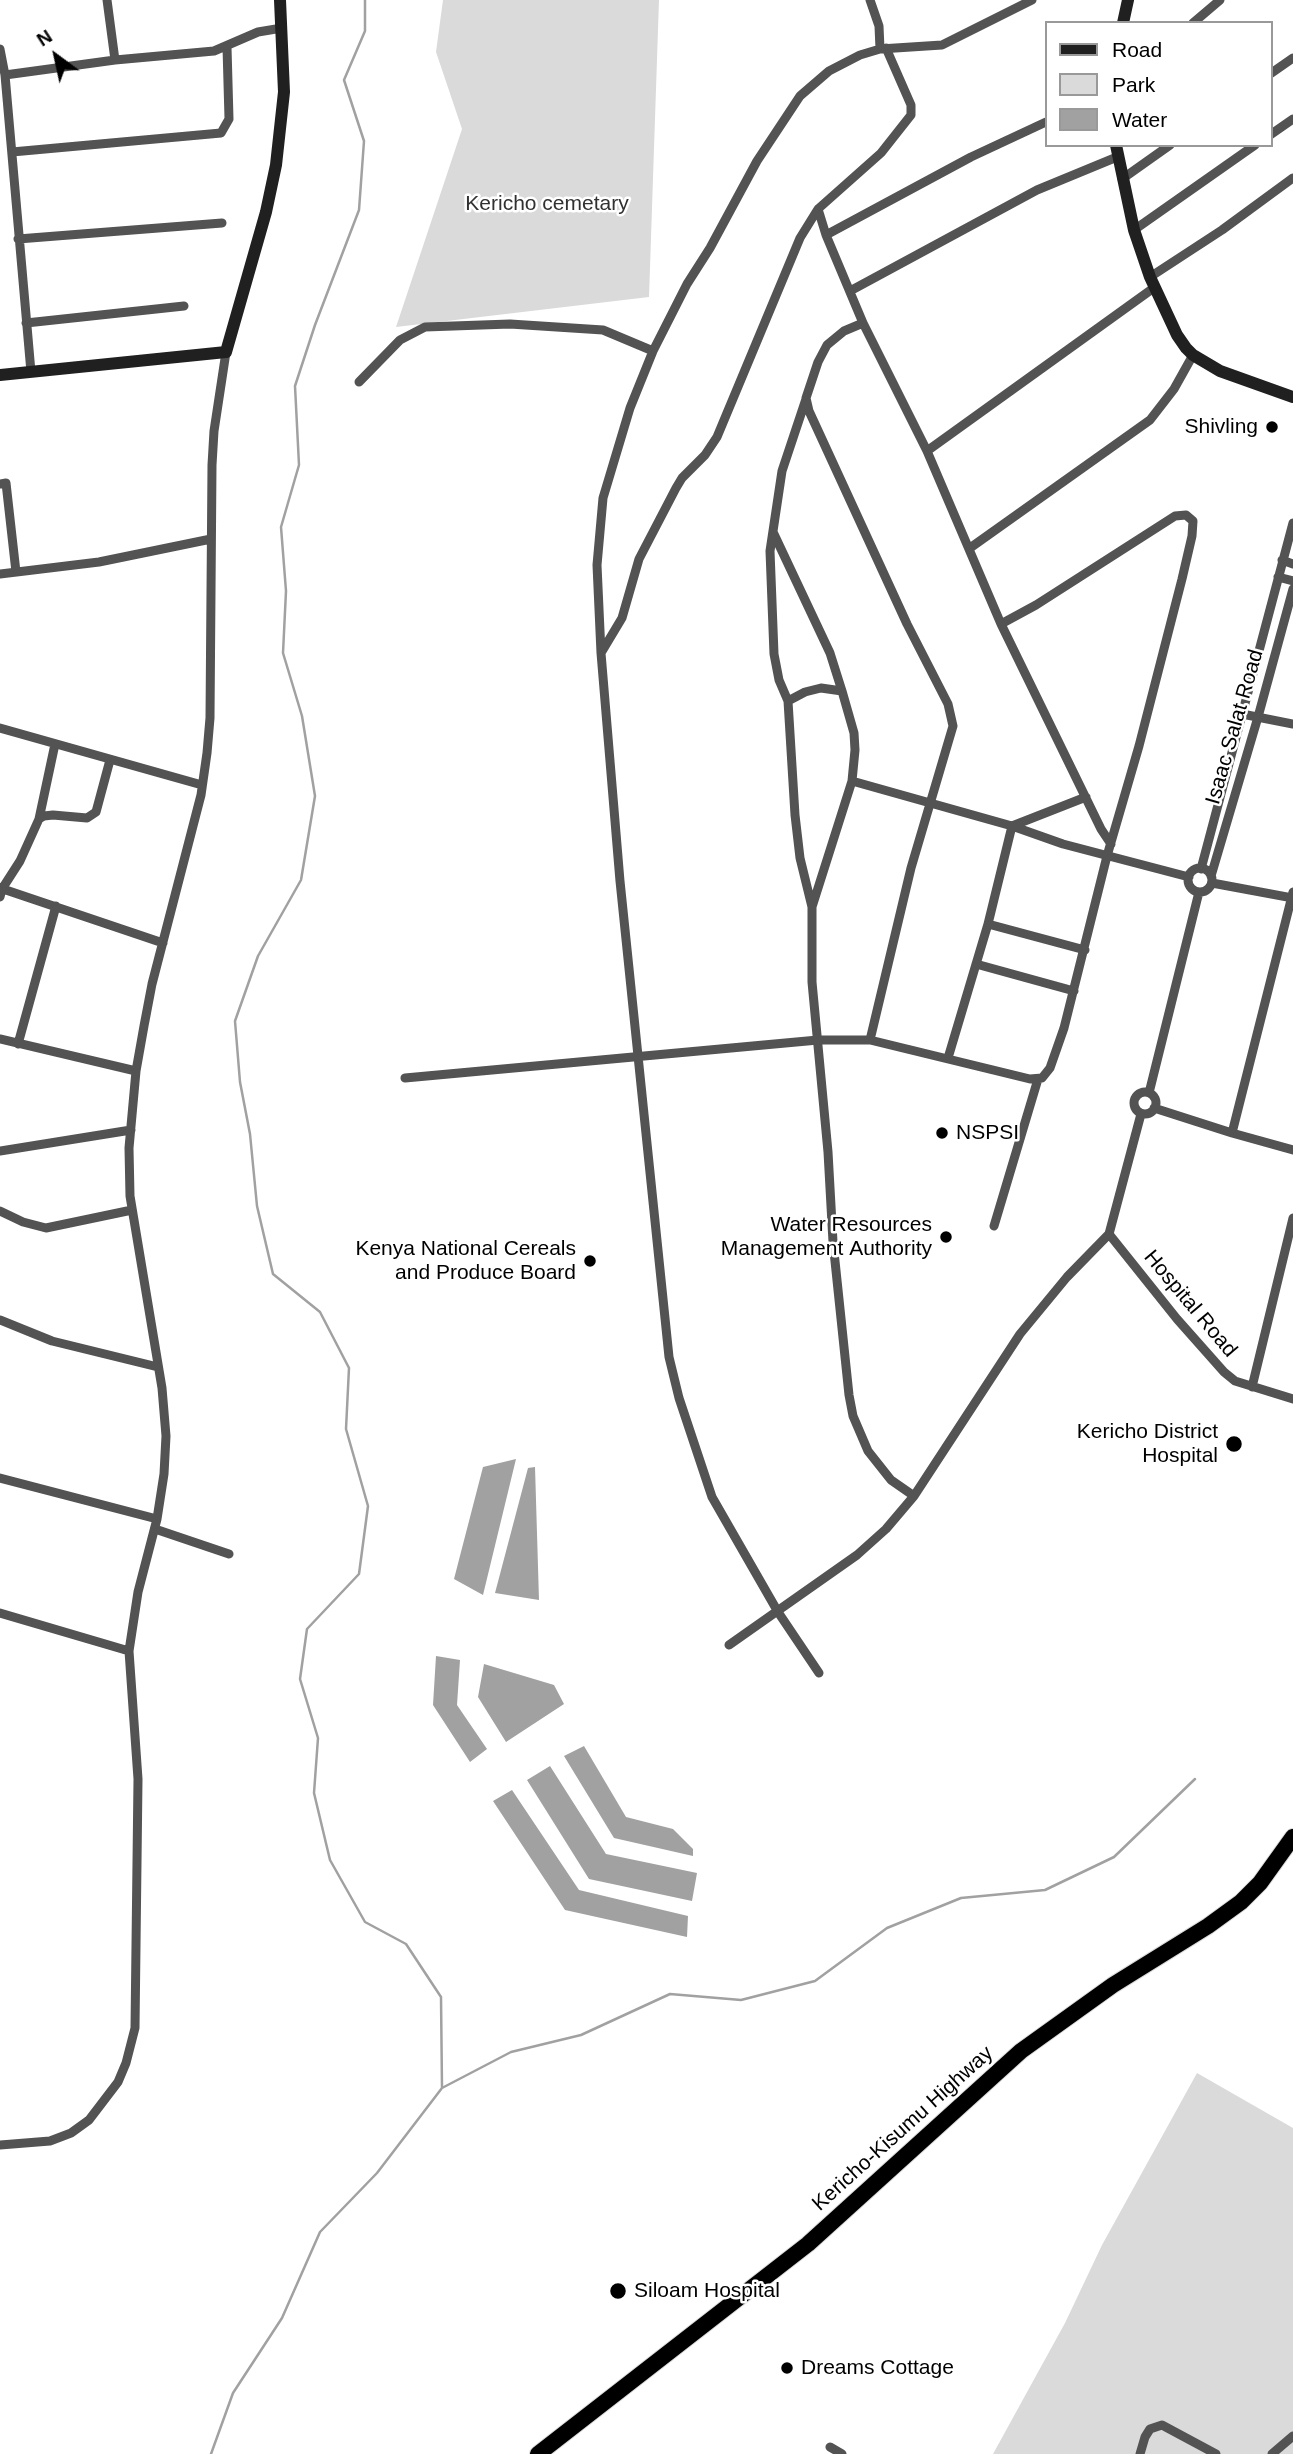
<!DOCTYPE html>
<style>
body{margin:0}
#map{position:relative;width:1293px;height:2454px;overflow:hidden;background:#fff;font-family:Helvetica,sans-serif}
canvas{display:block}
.legend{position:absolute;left:1045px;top:21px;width:228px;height:126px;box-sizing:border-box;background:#fff;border:2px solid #999;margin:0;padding:9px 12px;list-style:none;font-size:21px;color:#000}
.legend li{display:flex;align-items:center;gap:14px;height:35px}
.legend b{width:35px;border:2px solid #999}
.north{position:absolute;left:21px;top:21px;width:70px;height:70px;-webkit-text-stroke:5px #fff;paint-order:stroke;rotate:327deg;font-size:19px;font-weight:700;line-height:28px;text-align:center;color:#000}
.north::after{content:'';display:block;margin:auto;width:24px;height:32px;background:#000;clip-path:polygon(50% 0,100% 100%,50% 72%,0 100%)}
</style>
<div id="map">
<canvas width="1293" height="2454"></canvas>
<ul class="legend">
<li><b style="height:9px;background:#202020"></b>Road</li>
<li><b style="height:19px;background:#dadada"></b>Park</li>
<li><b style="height:19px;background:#a1a1a1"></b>Water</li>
</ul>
<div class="north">N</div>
</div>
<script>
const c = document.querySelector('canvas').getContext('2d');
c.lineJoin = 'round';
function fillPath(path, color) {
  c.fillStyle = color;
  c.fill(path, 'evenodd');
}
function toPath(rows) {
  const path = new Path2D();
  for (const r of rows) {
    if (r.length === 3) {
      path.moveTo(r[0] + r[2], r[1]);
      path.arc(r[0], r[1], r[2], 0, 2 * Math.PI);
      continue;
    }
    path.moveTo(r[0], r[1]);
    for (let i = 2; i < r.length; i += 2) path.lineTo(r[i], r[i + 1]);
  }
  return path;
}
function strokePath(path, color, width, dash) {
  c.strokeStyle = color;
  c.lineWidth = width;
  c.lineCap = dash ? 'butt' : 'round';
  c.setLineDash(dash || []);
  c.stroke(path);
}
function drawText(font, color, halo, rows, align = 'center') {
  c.font = font + ' Helvetica,sans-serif';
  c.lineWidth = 5;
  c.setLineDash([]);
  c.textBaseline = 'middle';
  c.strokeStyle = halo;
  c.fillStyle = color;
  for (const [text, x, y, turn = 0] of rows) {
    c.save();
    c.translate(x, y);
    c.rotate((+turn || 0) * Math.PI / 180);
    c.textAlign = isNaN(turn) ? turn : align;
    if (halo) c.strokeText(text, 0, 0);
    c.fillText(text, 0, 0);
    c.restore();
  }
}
fillPath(toPath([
 [443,0,659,0,649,297,396,327,462,129,436,52],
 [1197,2073,1293,2128,1293,2454,993,2454,1065,2323,1102,2245]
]), '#dadada');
fillPath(toPath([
 [516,1459,483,1595,454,1579,483,1467],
 [535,1467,539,1600,495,1593,528,1468],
 [436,1656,460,1660,457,1705,487,1749,470,1762,433,1705],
 [484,1664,554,1685,564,1704,506,1742,478,1697],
 [584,1746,626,1817,673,1829,693,1849,693,1856,614,1838,564,1756],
 [550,1766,606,1854,697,1873,692,1901,589,1879,527,1780],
 [512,1790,579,1890,688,1916,687,1937,565,1910,493,1801]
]), '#a1a1a1');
strokePath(toPath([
 [365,0,365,31,344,80,364,141,359,210,315,325,295,386,299,465,281,527,286,591,283,653,302,716,315,796,301,880,258,956,235,1021,240,1082,250,1134,257,1206,273,1274,320,1312,349,1368,346,1429,368,1506,359,1574,307,1629,300,1679,318,1738,314,1793,330,1860,365,1922,406,1944,441,1997,442,2088],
 [211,2454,233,2393,282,2318,320,2232,377,2173,442,2088,511,2052,581,2035,670,1994,741,2000,815,1981,887,1928,961,1898,1045,1890,1114,1857,1195,1779]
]), '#a1a1a1', 2.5);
const highway = toPath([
 [538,2454,808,2244,1021,2051,1113,1985,1208,1926,1241,1902,1260,1883,1293,1837]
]);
strokePath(highway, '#dbdbdb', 18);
strokePath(toPath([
 [107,0,115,60],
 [870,0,879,26,880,49],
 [1193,23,1220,0],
 [0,49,5,75,31,372],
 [1270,74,1293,58],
 [5,75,115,60,214,51,258,32,282,28],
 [1270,135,1293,119],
 [12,152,221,133,229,119,227,47],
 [1122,179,1170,145],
 [1134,230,1255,145],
 [826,235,971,157,1046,122],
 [18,239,222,223],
 [1150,277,1222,230,1293,178],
 [850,291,1037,190,1117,157],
 [26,323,184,306],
 [863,323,826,235,818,209,881,153,911,115,911,105,886,48],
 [359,382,400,340,425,327,510,324,603,330,653,351],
 [927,451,1155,287],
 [0,484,6,483,16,572],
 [773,532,830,653,842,691],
 [970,548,1150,420,1174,389,1193,355],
 [1282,560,1293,564],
 [0,574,99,562,211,539],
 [1278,577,1293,581],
 [601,653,622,618,639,559,676,488,682,478,705,455,717,437,800,238,818,209],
 [821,688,842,691,854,733,855,750,852,781,812,907,800,858,795,815,788,701,805,692,821,688],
 [788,701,779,680,774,654,770,551,782,471,806,399],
 [1242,714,1293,724],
 [0,728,202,785],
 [852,781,1012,826,1086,797],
 [39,819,55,744],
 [1200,880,12],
 [1201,869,1293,523],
 [1211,876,1258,717,1293,589],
 [1212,883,1293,898],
 [0,888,163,943],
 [0,897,2,889,20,861,39,819,44,816,53,815,87,818,96,812,110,760],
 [812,907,812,982,828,1152,833,1242,849,1395,853,1416,868,1451,891,1480,914,1496],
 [988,924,1085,950],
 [976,964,1074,991],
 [0,1039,136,1071],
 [870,1040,911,868,953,726,948,704,907,624,809,411,806,398,818,362,827,345,844,331,863,323,927,451,1001,624,1101,829,1111,844],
 [18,1044,56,906],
 [948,1058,988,924,1012,826,1063,844,1189,877],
 [405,1078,818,1040,870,1040,1030,1079,1042,1078,1050,1068,1064,1028,1107,856,1139,746,1182,579,1192,536,1193,521,1186,515,1175,516,1036,605,1001,624],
 [1145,1103,11],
 [1149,1093,1199,892],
 [1154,1108,1232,1133,1293,1150],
 [1232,1133,1293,892],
 [0,1151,131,1130],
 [0,1211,23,1222,46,1228,132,1210],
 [994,1226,1038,1079],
 [1109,1234,1177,1319,1224,1372,1235,1381,1293,1399],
 [1109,1234,1141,1114],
 [0,1320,52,1341,158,1367],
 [1252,1387,1293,1218],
 [0,1478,157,1519],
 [155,1529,229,1554],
 [0,1613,129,1651],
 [729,1645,857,1555,886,1529,914,1496,1020,1334,1067,1277,1109,1234],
 [819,1673,778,1612,712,1497,679,1398,669,1357,620,881,601,653,597,565,603,498,630,408,653,351,687,284,710,248,757,161,800,96,829,71,860,55,880,49,942,45,1032,0],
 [0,2145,50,2141,71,2133,89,2120,118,2082,126,2063,135,2028,138,1779,129,1651,138,1592,157,1519,164,1474,166,1436,162,1388,130,1196,129,1148,136,1071,144,1026,152,984,201,795,207,753,210,718,212,465,214,431,226,352],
 [830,2447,842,2454],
 [1140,2454,1145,2437,1150,2429,1162,2425,1216,2454],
 [1272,2454,1293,2436]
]), '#535353', 9);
strokePath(toPath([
 [1123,23,1128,0],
 [1116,145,1134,230,1150,277,1177,335,1186,348,1193,355,1220,371,1293,397],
 [0,375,226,352,266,212,276,165,284,92,280,0]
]), '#202020', 12);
strokePath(highway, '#000', 16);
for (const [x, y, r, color] of [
 [1272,427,7,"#000"],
 [942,1133,7,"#000"],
 [946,1237,7,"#000"],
 [590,1261,7,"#000"],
 [1234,1444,9,"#000"],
 [618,2291,9,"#000"],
 [787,2368,7,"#000"]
]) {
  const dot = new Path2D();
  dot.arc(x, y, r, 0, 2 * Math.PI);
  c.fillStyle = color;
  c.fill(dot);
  strokePath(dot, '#fff', 2.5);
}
drawText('21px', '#313131', '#fff', [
 ["Kericho cemetary",547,204]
]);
drawText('21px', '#000', '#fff', [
 ["Shivling",1258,427],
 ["NSPSI",956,1133,"left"],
 ["Water Resources",932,1225],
 ["Management Authority",932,1249],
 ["Kenya National Cereals",576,1249],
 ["and Produce Board",576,1273],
 ["Kericho District",1218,1432],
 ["Hospital",1218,1456],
 ["Siloam Hospital",634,2291,"left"],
 ["Dreams Cottage",801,2368,"left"]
], 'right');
drawText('21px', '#000', '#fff', [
 ["Isaac Salat Road",1235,727,-74],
 ["Hospital Road",1190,1304,50],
 ["Kericho-Kisumu Highway",903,2129,-42]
]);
</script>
